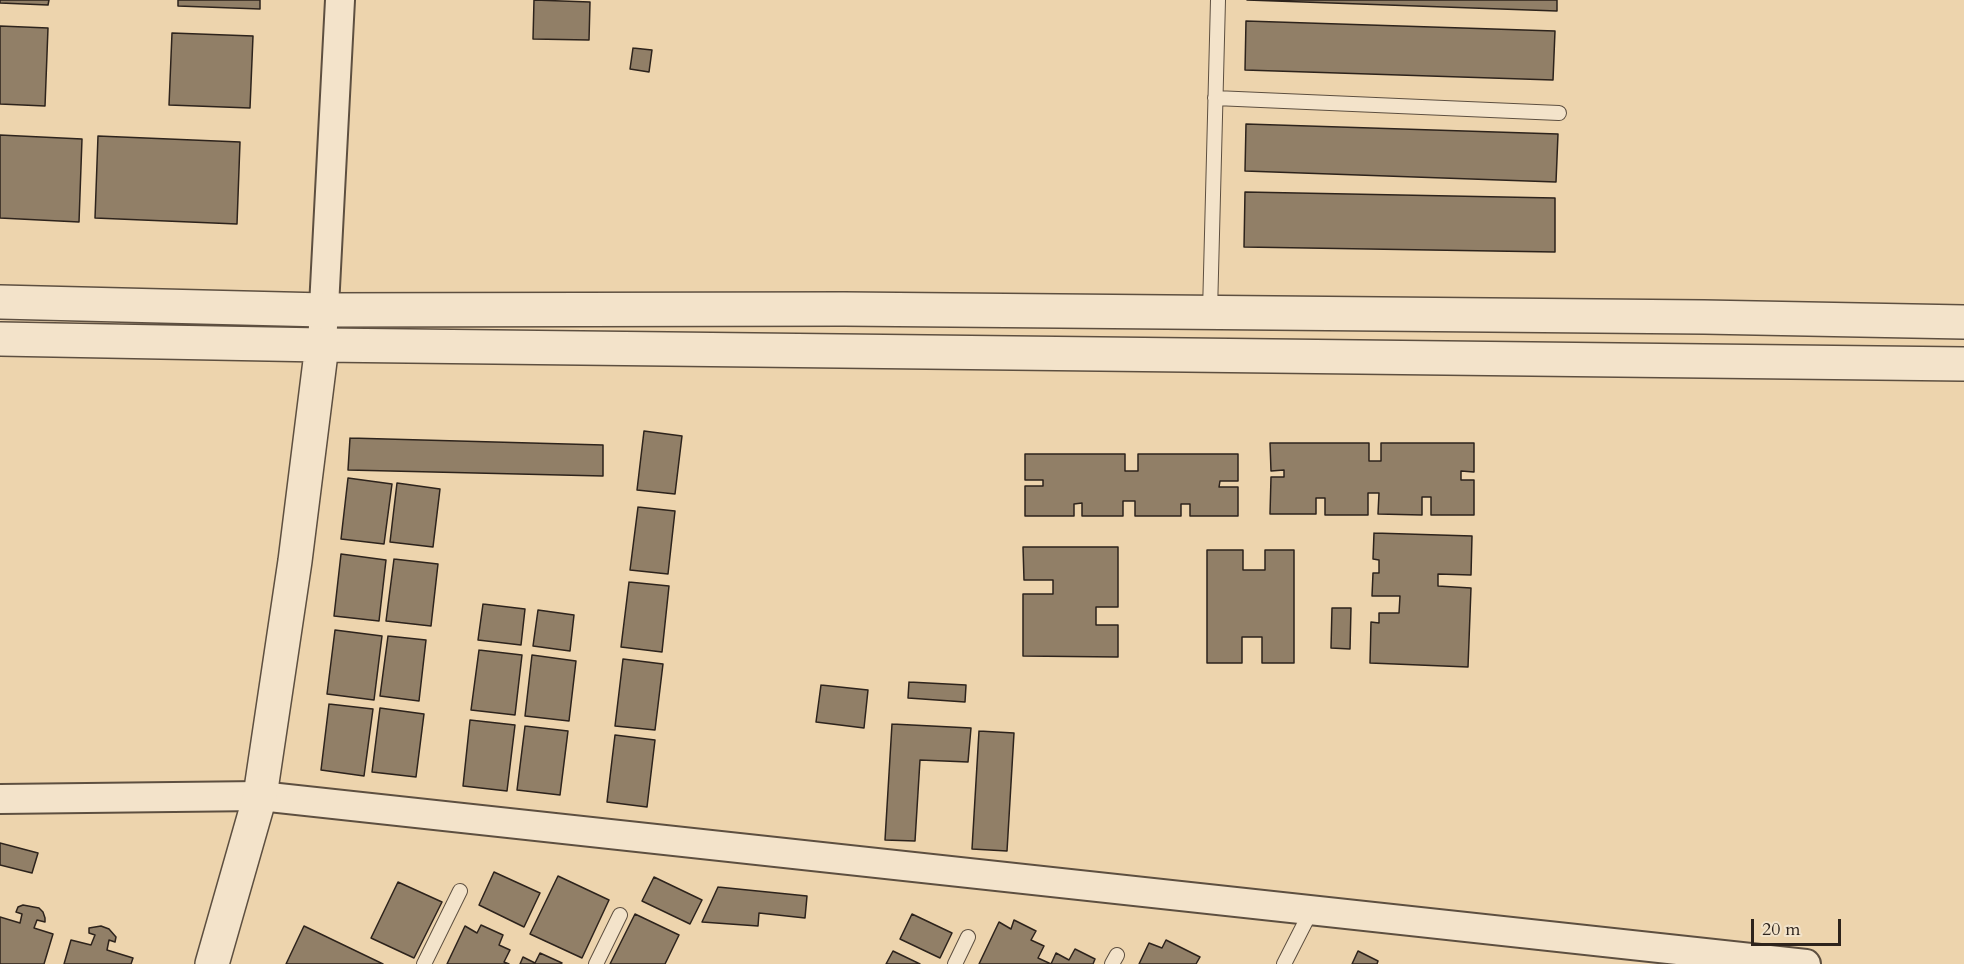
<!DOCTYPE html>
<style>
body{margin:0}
#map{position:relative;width:1964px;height:964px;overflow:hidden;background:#edd4ad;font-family:Cardo,serif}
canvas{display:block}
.scale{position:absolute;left:1751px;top:919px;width:90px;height:27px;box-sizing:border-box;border:3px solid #2d231c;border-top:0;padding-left:8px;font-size:18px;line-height:21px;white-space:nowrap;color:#2d231c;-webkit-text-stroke:4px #f3e3ca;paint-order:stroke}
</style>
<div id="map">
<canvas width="1964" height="964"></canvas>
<div class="scale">20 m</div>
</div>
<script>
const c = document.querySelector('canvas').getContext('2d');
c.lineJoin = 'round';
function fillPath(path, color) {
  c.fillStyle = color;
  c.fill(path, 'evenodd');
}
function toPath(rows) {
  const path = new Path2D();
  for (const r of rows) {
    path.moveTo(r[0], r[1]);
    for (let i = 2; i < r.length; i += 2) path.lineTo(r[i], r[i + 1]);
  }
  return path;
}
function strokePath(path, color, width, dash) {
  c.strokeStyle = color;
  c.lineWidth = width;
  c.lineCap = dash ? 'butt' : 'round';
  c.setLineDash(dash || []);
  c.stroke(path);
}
const building = toPath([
 [0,0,49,0,48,5,0,3,0,0],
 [178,0,260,0,260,9,178,6,178,0],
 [534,0,590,2,589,40,533,39,534,0],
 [1247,0,1557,0,1557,11,1247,0],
 [1246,21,1555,31,1553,80,1245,70,1246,21],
 [0,26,48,28,45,106,0,104,0,26],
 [172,33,253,36,250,108,169,105,172,33],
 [633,48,652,50,649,72,630,69,633,48],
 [1246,124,1558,134,1556,182,1245,171,1246,124],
 [0,135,82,139,79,222,0,218,0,135],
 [98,136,240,142,237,224,95,218,98,136],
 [1245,192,1555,198,1555,252,1244,247,1245,192],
 [644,431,682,436,675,494,637,490,644,431],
 [350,438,603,445,603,476,348,470,350,438],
 [1270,443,1369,443,1369,461,1381,461,1381,443,1474,443,1474,472,1461,471,1461,480,1474,480,1474,515,1431,515,1431,497,1422,497,1422,515,1378,514,1379,493,1368,493,1368,515,1325,515,1325,498,1316,498,1316,514,1270,514,1271,477,1284,477,1284,470,1271,471,1270,443],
 [1025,454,1125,454,1125,471,1138,471,1138,454,1238,454,1238,481,1220,481,1219,487,1238,487,1238,516,1190,516,1190,504,1181,504,1181,516,1135,516,1135,501,1123,501,1123,516,1082,516,1082,503,1074,504,1074,516,1025,516,1025,486,1043,486,1043,480,1025,480,1025,454],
 [348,478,392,484,384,544,341,539,348,478],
 [397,483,440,489,433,547,390,542,397,483],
 [638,507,675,511,668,574,630,570,638,507],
 [1374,533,1472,536,1471,575,1438,574,1438,586,1471,588,1468,667,1370,663,1371,622,1379,623,1379,613,1399,613,1400,596,1372,596,1373,573,1379,573,1379,560,1373,559,1374,533],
 [1023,547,1118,547,1118,607,1096,607,1096,625,1118,625,1118,657,1023,656,1023,594,1053,594,1053,580,1024,580,1023,547],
 [1207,550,1243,550,1243,570,1265,570,1265,550,1294,550,1294,663,1262,663,1262,637,1242,637,1242,663,1207,663,1207,550],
 [341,554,386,560,379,621,334,616,341,554],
 [394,559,438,564,431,626,386,621,394,559],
 [629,582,669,586,662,652,621,647,629,582],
 [483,604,525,609,521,645,478,640,483,604],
 [1332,608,1351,608,1350,649,1331,648,1332,608],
 [538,610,574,615,570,651,533,646,538,610],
 [335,630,382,636,374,700,327,694,335,630],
 [388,636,426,640,419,701,380,696,388,636],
 [479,650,522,655,515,715,471,710,479,650],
 [532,655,576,661,569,721,525,716,532,655],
 [623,659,663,664,655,730,615,726,623,659],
 [909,682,966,685,965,702,908,698,909,682],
 [821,685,868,690,864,728,816,722,821,685],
 [329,704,373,709,364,776,321,770,329,704],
 [380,708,424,714,416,777,372,772,380,708],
 [470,720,515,725,507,791,463,786,470,720],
 [892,724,971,728,968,762,920,760,915,841,885,840,892,724],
 [525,726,568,731,560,795,517,790,525,726],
 [979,731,1014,733,1007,851,972,849,979,731],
 [615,735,655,740,647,807,607,802,615,735],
 [0,843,38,853,32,873,0,865,0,843],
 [494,872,540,893,524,927,479,905,494,872],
 [558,876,609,900,582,958,530,934,558,876],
 [654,877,702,900,690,924,642,901,654,877],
 [398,882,442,902,414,958,371,938,398,882],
 [718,887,807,896,805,918,759,913,758,926,702,922,718,887],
 [23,905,39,908,43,912,45,918,45,922,37,920,34,928,53,934,44,964,0,964,0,917,20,923,22,914,16,912,18,907,23,905],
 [635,914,679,935,665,964,610,964,635,914],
 [912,914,952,933,940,958,900,939,912,914],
 [1014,920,1036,931,1031,940,1044,946,1038,958,1051,964,979,964,999,922,1011,929,1014,920],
 [481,925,503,935,499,945,510,950,504,962,509,964,447,964,465,926,477,933,481,925],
 [101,926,109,929,116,937,115,942,109,940,107,950,133,958,131,964,64,964,71,940,91,945,95,935,89,933,89,928,101,926],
 [304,926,383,964,286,964,304,926],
 [1166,940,1200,957,1196,964,1139,964,1149,943,1162,948,1166,940],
 [1075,949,1095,959,1093,964,1051,964,1056,953,1069,960,1075,949],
 [893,951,920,964,886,964,893,951],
 [1358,951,1378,961,1377,964,1352,964,1358,951],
 [540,953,562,963,561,964,520,964,523,957,535,963,540,953]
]);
fillPath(building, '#917f67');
strokePath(building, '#2d231c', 1.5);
const service = toPath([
 [1215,98,1559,113],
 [1210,312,1218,0],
 [424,964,460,891],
 [596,964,620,915],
 [955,964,968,937],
 [1112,964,1117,955],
 [1284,964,1312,909]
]);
const minor = toPath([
 [322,345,340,0],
 [0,799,260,796,1806,964]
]);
const tertiary = toPath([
 [0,302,324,310,844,309,1704,317,1964,322],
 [0,339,322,345,1964,364],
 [212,964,260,796,295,561,322,345]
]);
strokePath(service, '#5d4f40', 16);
strokePath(minor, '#5d4f40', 32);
strokePath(tertiary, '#5d4f40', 36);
strokePath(service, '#f3e3ca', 14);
strokePath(minor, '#f3e3ca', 28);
strokePath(tertiary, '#f3e3ca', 33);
</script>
